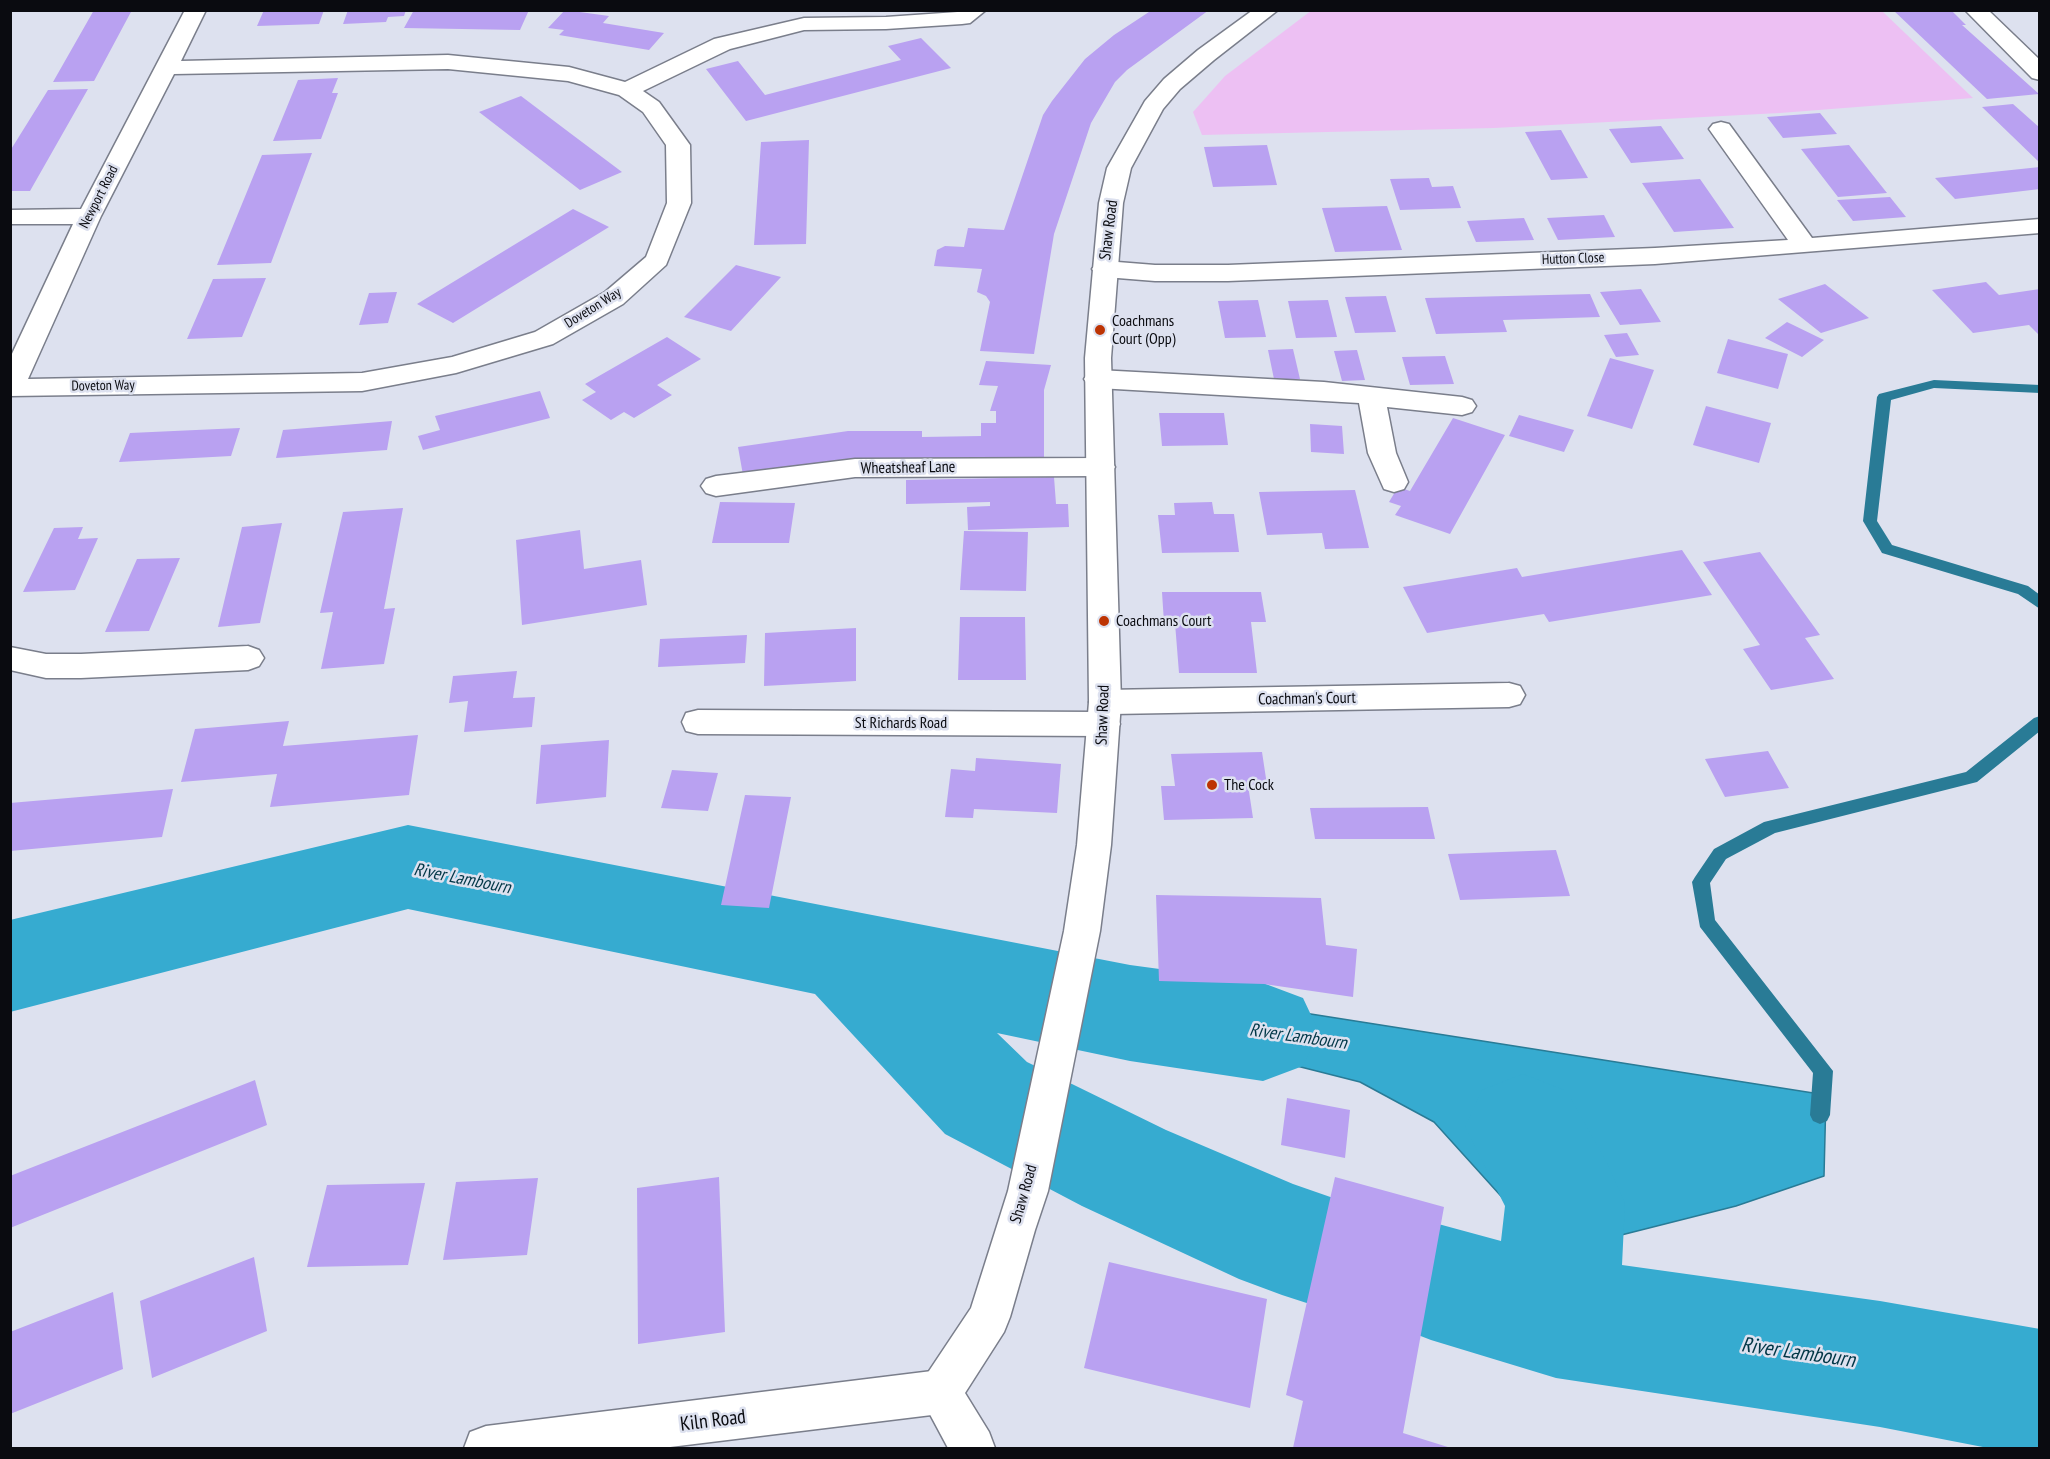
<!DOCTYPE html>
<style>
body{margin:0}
#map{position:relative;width:2050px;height:1459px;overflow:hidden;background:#dde1ef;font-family:"PT Sans Narrow",sans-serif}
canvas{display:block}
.frame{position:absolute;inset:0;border:12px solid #0a0b10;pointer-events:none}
</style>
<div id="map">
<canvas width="2050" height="1459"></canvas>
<div class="frame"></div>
</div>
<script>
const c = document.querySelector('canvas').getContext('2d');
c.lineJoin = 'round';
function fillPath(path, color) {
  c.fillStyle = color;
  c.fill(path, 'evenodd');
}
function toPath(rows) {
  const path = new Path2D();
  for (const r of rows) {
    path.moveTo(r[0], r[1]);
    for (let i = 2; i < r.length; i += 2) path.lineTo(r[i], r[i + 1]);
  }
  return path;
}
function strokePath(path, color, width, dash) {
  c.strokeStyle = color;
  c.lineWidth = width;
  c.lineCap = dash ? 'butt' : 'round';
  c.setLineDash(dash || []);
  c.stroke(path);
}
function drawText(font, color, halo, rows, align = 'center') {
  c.font = font + ' "PT Sans Narrow",sans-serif';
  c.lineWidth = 5;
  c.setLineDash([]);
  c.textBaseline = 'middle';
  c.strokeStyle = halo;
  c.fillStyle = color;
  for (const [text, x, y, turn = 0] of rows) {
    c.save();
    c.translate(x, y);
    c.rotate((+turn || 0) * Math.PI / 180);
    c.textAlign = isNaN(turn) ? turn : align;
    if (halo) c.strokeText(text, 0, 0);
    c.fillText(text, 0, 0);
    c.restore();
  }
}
fillPath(toPath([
 [1312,10,1882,11,1973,98,1780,113,1494,128,1202,135,1193,112,1225,76]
]), '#edc0f3');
const water = toPath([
 [1139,987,1826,1095,1824,1176,1736,1206,1562,1250,1537,1236,1434,1122,1360,1082,1127,1023,1139,987]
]);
fillPath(water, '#36abd0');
strokePath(water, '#297b96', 1.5);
fillPath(toPath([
 [1934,380,2040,385,2040,393,1934,388,1891,400,1877,521,1892,545,2028,586,2040,595,2040,609,2018,594,1882,553,1863,521,1877,397,1879,394,1934,380],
 [2040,716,2040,731,1977,782,1775,833,1726,859,1710,883,1715,920,1833,1071,1830,1115,1827,1121,1820,1124,1813,1121,1810,1115,1813,1073,1700,927,1692,882,1695,877,1714,849,1764,822,1966,772,2034,718,2040,716]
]), '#297b96');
fillPath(toPath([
 [408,825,1130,965,1263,983,1303,998,1319,1032,1303,1066,1263,1081,1130,1061,997,1033,1027,1062,1166,1130,1293,1184,1362,1208,1380,1249,1362,1290,1319,1307,1282,1295,1239,1279,1082,1206,945,1134,815,994,408,909,10,1012,10,920,408,825],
 [1523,1074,1564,1090,1570,1097,1607,1163,1625,1203,1622,1265,1880,1301,2040,1329,2040,1448,1988,1448,1880,1427,1556,1378,1431,1340,1387,1323,1369,1281,1387,1239,1431,1222,1501,1241,1505,1206,1465,1127,1482,1090,1523,1074]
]), '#36abd0');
fillPath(toPath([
 [94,10,132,10,94,81,53,82],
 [264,10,324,10,319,24,257,26],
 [348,10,406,10,404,16,388,17,386,22,343,24],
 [414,10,529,10,520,30,404,28],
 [565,10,609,16,603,23,664,33,649,50,559,35,564,30,548,28],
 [1152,10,1209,10,1127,70,1115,82,1091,123,1054,234,1034,354,980,351,990,302,986,296,977,292,982,269,934,266,937,250,945,246,964,247,968,228,1004,230,1043,115,1052,101,1085,59,1114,35],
 [1893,10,1951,10,1966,25,1962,25,2039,94,1987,99],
 [921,38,951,68,746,121,706,69,738,61,765,95,901,60,888,46],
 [338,78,332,93,338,93,321,139,273,141,298,80],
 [88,89,30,191,10,191,10,151,48,90],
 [521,96,570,133,622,172,580,190,479,112],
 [2013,104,2040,128,2040,163,1982,107],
 [1820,113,1837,134,1783,138,1767,117],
 [1661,126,1684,159,1631,163,1609,129],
 [1561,130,1588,178,1551,180,1525,132],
 [809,140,806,244,754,245,761,142],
 [1267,145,1277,185,1213,187,1204,147],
 [1849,145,1887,193,1838,197,1801,149],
 [312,153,271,263,217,265,262,155],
 [2040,167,2040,189,1955,199,1935,178],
 [1429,178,1432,187,1453,186,1461,208,1400,210,1390,179],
 [1700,179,1734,228,1674,232,1642,183],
 [1890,197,1906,217,1853,221,1837,200],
 [1387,206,1402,250,1335,252,1322,208],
 [573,209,609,227,453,323,417,304],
 [1604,215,1615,237,1558,240,1547,218],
 [1524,218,1534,240,1476,242,1467,221],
 [736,265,781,277,731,331,684,317],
 [266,278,242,337,187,339,213,279],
 [1986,282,1999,295,2040,289,2040,336,2029,325,1973,333,1932,290],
 [1825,284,1869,318,1821,333,1778,299],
 [1641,289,1661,322,1620,325,1600,292],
 [397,292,388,323,359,325,369,293],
 [1590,294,1600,317,1503,320,1507,332,1436,334,1425,298],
 [1386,296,1396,332,1355,333,1345,297],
 [1258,300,1266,337,1225,338,1218,301],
 [1328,300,1337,337,1296,338,1288,301],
 [1787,322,1824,340,1802,357,1765,338],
 [1627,333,1639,355,1616,357,1604,335],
 [667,337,701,359,657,385,672,395,634,418,624,412,611,420,582,400,596,392,585,384],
 [1728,339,1788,354,1778,389,1717,373],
 [1293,349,1300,379,1274,379,1268,350],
 [1357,350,1365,380,1342,381,1334,351],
 [1445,356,1454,384,1410,385,1402,357],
 [1610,358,1654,370,1632,429,1587,416],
 [986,361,1051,365,1044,390,1044,458,854,459,743,475,738,447,848,431,922,431,922,437,981,436,981,423,996,423,996,411,990,411,998,386,979,385],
 [540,391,550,418,423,450,418,436,440,430,435,416],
 [1706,406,1771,423,1759,463,1693,445],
 [1159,413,1224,413,1228,445,1162,446],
 [1519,415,1574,430,1564,452,1509,436],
 [1453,418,1505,435,1450,534,1395,515,1401,506,1389,502,1398,487,1410,491],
 [392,421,387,450,276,458,283,430],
 [1310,424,1342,426,1344,454,1311,452],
 [240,428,231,456,119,462,130,433],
 [1054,477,1056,504,1068,504,1069,527,968,530,967,507,990,506,990,502,906,504,906,480],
 [1355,490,1369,548,1325,549,1322,533,1267,535,1259,492],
 [720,502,795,503,789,543,712,543],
 [1212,502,1214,514,1234,514,1239,552,1162,553,1158,515,1175,515,1174,503],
 [403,508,384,609,395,608,384,664,321,669,333,612,320,613,343,512],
 [282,523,260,623,218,627,242,527],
 [83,527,78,539,98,538,75,590,23,592,54,528],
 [580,530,584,569,641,560,647,605,522,625,516,540],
 [964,531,1028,532,1026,591,960,590],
 [1682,550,1712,595,1549,622,1544,614,1427,633,1403,587,1517,568,1522,577],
 [1760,552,1820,635,1805,638,1834,679,1771,690,1743,649,1760,645,1703,562],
 [180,558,149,631,105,632,137,559],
 [1162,592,1261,592,1266,622,1251,622,1257,673,1179,673,1175,623,1164,623],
 [960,617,1025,617,1026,680,958,680],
 [856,628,856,681,764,686,765,633],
 [747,635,745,663,658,667,660,639],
 [517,671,513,698,535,697,532,727,464,732,468,701,449,703,453,676],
 [289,721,283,746,418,735,409,795,270,807,277,774,181,782,195,729],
 [609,740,606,797,536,804,541,745],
 [1768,751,1789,788,1725,797,1705,759],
 [1262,752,1267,785,1248,785,1253,818,1164,820,1161,786,1175,786,1171,754],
 [976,758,1061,764,1057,813,974,809,973,818,945,817,951,769,975,771],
 [672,770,718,773,708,811,661,808],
 [173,789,162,837,10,851,10,803],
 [745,795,791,797,769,908,721,905],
 [1428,807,1435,839,1315,839,1310,808],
 [1556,850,1570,896,1460,900,1448,854],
 [1156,895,1321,898,1326,945,1357,949,1353,997,1264,984,1159,981],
 [255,1080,267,1125,10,1228,10,1176],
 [1287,1098,1350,1110,1345,1158,1281,1145],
 [719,1177,725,1332,638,1344,637,1188],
 [1335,1177,1444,1207,1403,1433,1451,1448,1293,1448,1303,1401,1286,1395],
 [538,1178,527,1255,443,1260,456,1182],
 [425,1183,408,1265,307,1267,327,1185],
 [254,1257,267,1331,152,1378,140,1301],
 [1109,1262,1267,1299,1250,1408,1084,1368],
 [113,1292,123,1369,10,1414,10,1332]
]), '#b9a1f1');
const minor = toPath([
 [185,10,206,10,181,61,448,55,569,67,625,82,714,39,804,18,886,17,986,10,970,23,962,24,886,29,804,30,730,49,643,91,659,102,690,145,691,203,666,265,623,304,553,344,456,373,362,391,10,396,10,358,73,224,10,224,10,210,81,209,185,10],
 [448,69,568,81,619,95,643,112,666,145,667,203,646,257,605,292,535,332,452,357,362,373,28,379,101,216,174,74,448,69],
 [1965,10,1988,10,2040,60,2040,80,2032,78,1965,10],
 [1721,122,1729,124,1812,238,2040,219,2040,233,1655,264,1228,281,1155,281,1105,277,1096,274,1092,269,1096,264,1105,261,1155,265,1228,265,1655,248,1788,240,1709,129,1713,124,1721,122],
 [1098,370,1324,382,1462,397,1472,400,1476,406,1472,412,1462,415,1387,407,1396,453,1408,482,1404,489,1394,492,1384,489,1368,453,1359,403,1098,388,1088,385,1084,379,1088,373,1098,370],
 [1101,458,1111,460,1115,467,1111,474,1101,476,855,477,716,496,706,493,701,486,706,479,716,476,855,459,1101,458],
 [248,646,259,650,264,658,259,666,248,670,81,678,46,678,10,670,10,647,46,654,81,654,248,646],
 [1509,683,1520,686,1525,695,1520,704,1509,707,1112,714,1116,715,1120,724,1116,733,1104,736,698,734,686,731,682,722,686,713,698,710,1097,712,1093,711,1089,702,1093,693,1105,690,1509,683],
 [940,1370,955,1377,962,1392,955,1407,940,1414,662,1448,464,1448,470,1432,486,1426,940,1370]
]);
const major = toPath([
 [1253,10,1278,10,1214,60,1180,89,1163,109,1131,168,1123,203,1111,358,1121,702,1111,845,1100,931,1048,1191,1035,1230,1010,1317,1004,1332,965,1393,989,1432,995,1448,948,1448,918,1392,925,1377,971,1308,1008,1191,1064,931,1077,845,1089,702,1085,358,1099,203,1107,168,1145,101,1164,79,1198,50,1253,10]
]);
strokePath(minor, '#7a7e8b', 3);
strokePath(major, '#7a7e8b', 3);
fillPath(minor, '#fff');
fillPath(major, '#fff');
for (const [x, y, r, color] of [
 [1100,330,6,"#bd3403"],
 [1104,621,6,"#bd3403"],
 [1212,785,6,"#bd3403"]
]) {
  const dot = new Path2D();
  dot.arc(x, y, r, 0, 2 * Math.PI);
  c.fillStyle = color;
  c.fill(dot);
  strokePath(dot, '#dde1ef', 2);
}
drawText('14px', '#0a0b10', '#dde1ef', [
 ["Newport Road",99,197,-63],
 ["Hutton Close",1573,259,-2],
 ["Doveton Way",593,308,-32],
 ["Doveton Way",103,386,-1]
]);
drawText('16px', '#0a0b10', '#dde1ef', [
 ["Shaw Road",1109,230,-83],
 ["Wheatsheaf Lane",908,468,-1],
 ["Coachman's Court",1307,699,-1],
 ["Shaw Road",1103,715,-88],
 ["St Richards Road",901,723],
 ["Shaw Road",1024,1194,-74]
]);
drawText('16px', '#0a0b10', '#dde1ef', [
 ["Coachmans",1112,321],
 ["Court (Opp)",1112,339],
 ["Coachmans Court",1116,621],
 ["The Cock",1224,785]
], 'left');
drawText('italic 18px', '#013646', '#dde1ef', [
 ["River Lambourn",462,879,11],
 ["River Lambourn",1298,1037,8]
]);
drawText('20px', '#0a0b10', '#dde1ef', [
 ["Kiln Road",713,1421,-7]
]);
drawText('italic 21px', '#013646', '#dde1ef', [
 ["River Lambourn",1798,1353,8]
]);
</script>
